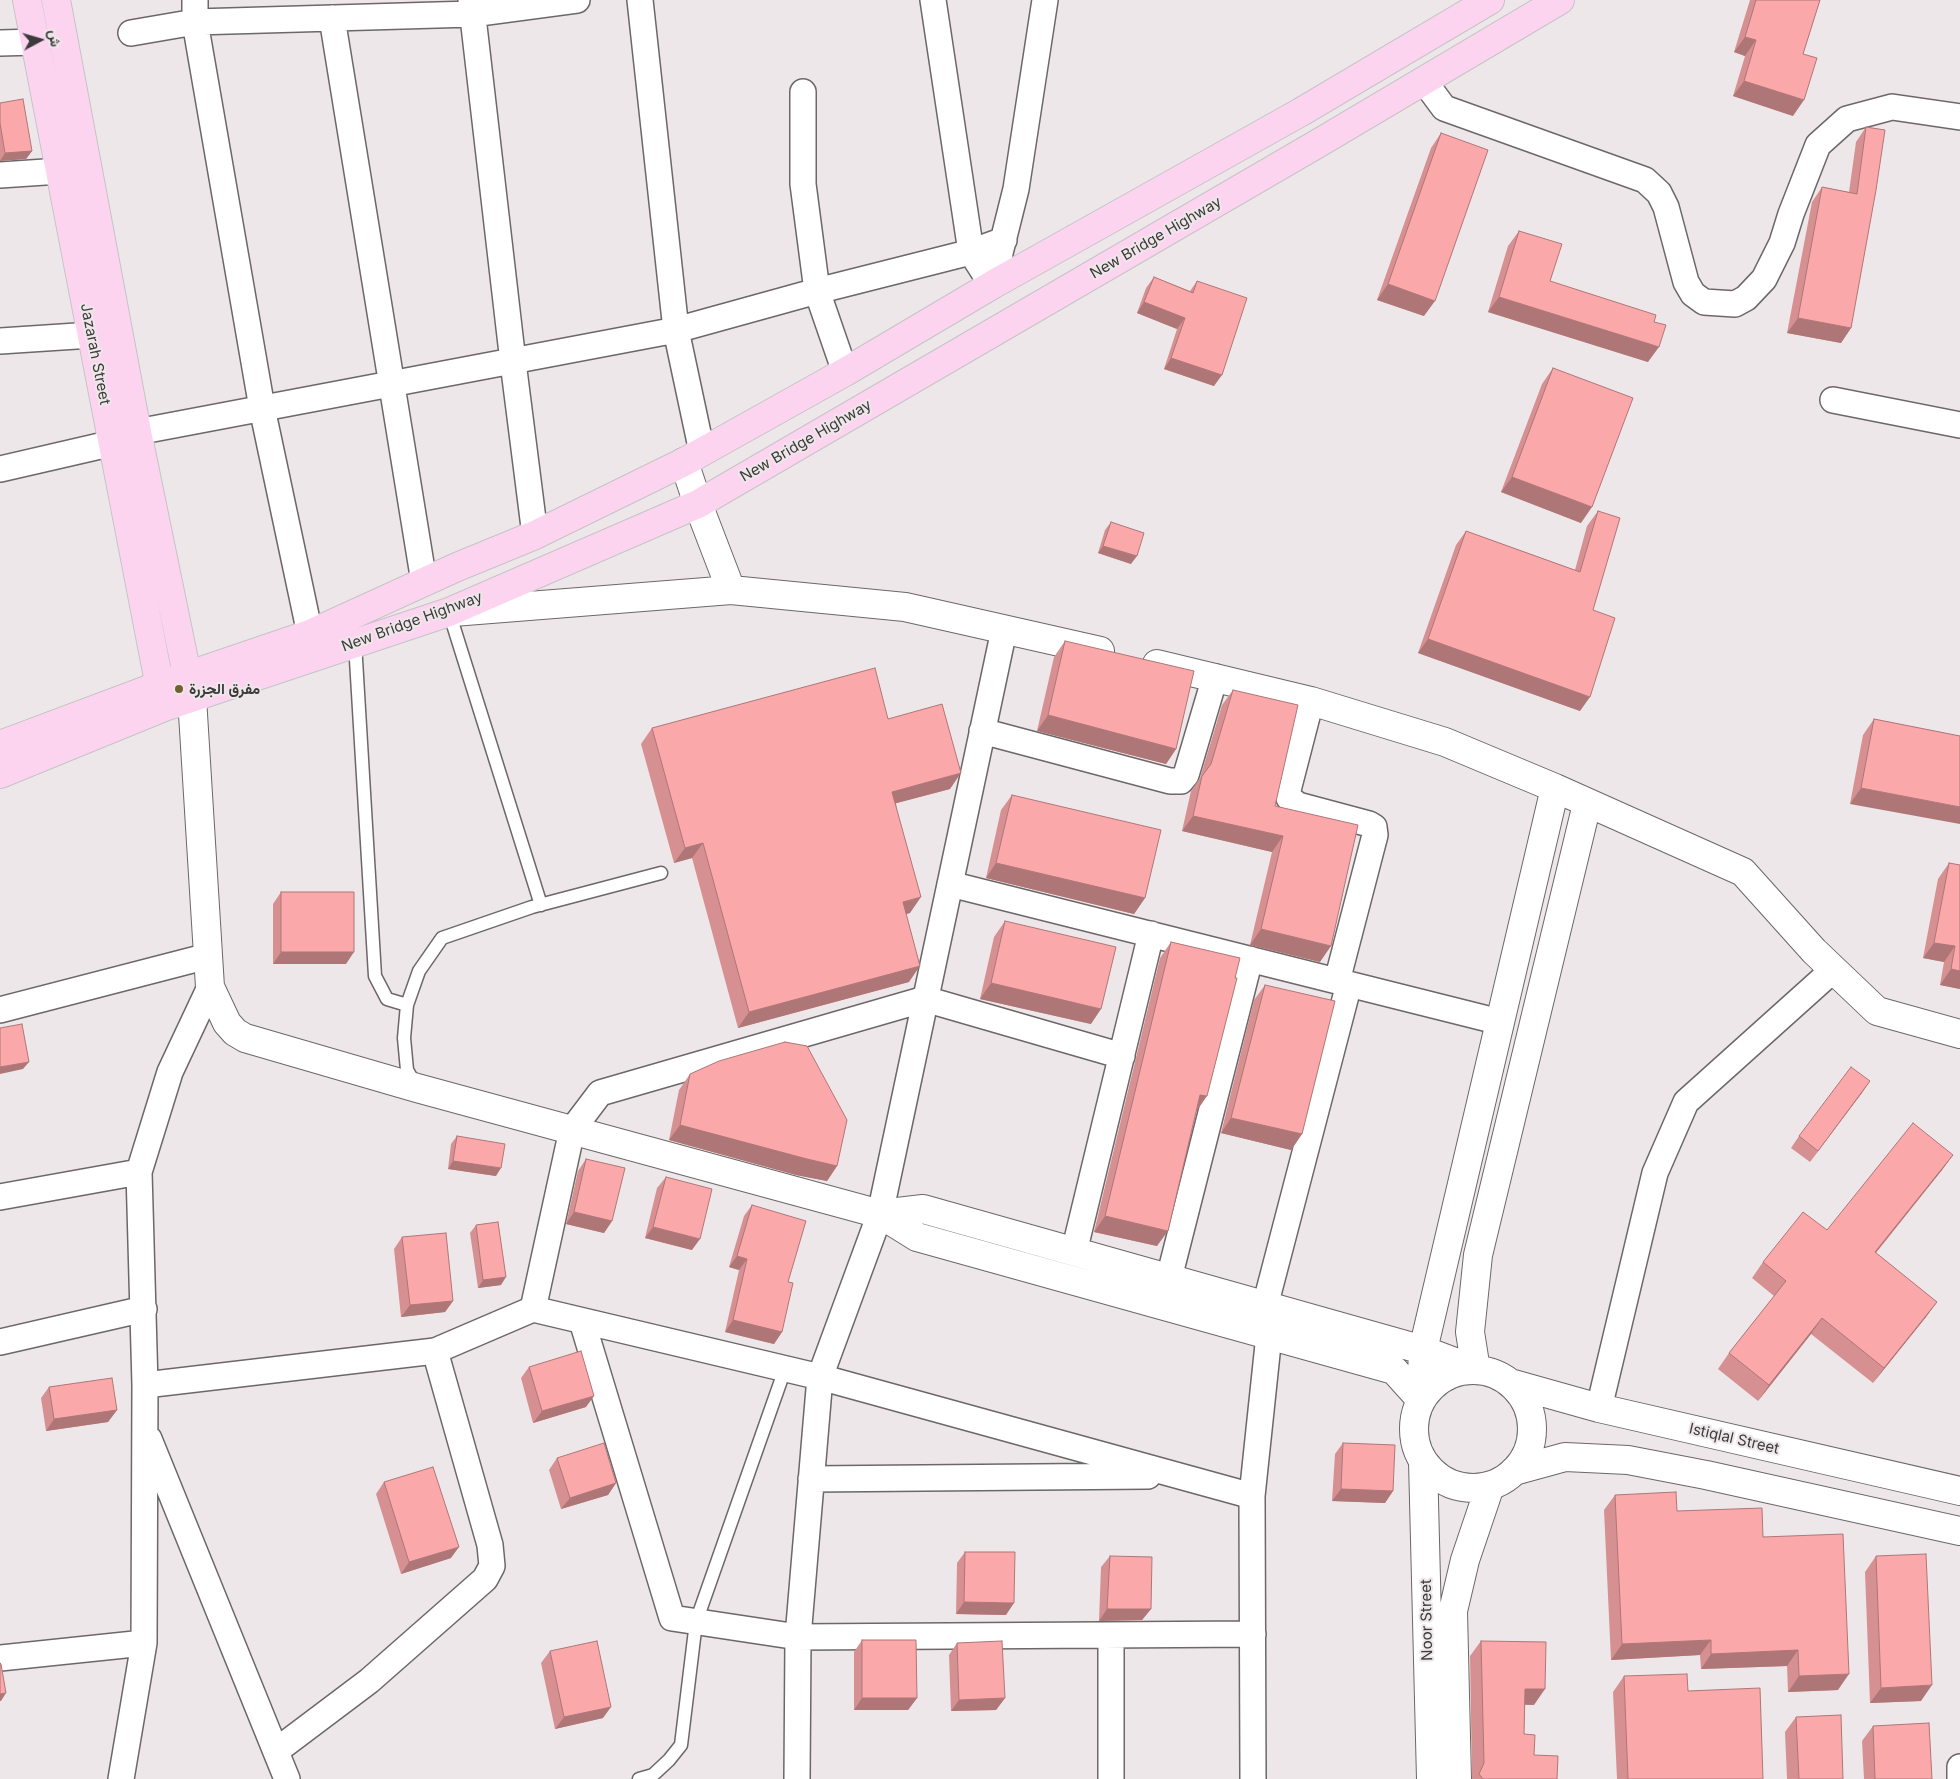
<!DOCTYPE html>
<meta charset="utf-8">
<style>
body{margin:0}
#map{position:relative;width:1960px;height:1779px;overflow:hidden;background:#eee7e9;font-family:Inter,Vazirmatn,sans-serif}
canvas{display:block}
.north{position:absolute;left:15px;top:15px;width:50px;height:50px;-webkit-text-stroke:4px #eee7e9;paint-order:stroke;rotate:84deg;font-size:14px;font-weight:700;line-height:20px;text-align:center;color:#3d3a3b}
.north::after{content:'';display:block;margin:auto;width:18px;height:22px;background:#3d3a3b;clip-path:polygon(50% 0,100% 100%,50% 72%,0 100%)}
</style>
<div id="map">
<canvas width="1960" height="1779"></canvas>
<div class="north">ش</div>
</div>
<script>
const c = document.querySelector('canvas').getContext('2d');
c.lineJoin = 'round';
function toPath(rows) {
  const path = new Path2D();
  for (const r of rows) {
    if (r.length === 3) {
      path.moveTo(r[0] + r[2], r[1]);
      path.arc(r[0], r[1], r[2], 0, 2 * Math.PI);
      continue;
    }
    path.moveTo(r[0], r[1]);
    for (let i = 2; i < r.length; i += 2) path.lineTo(r[i], r[i + 1]);
  }
  return path;
}
function strokePath(path, color, width, dash) {
  c.strokeStyle = color;
  c.lineWidth = width;
  c.lineCap = dash ? 'butt' : 'round';
  c.setLineDash(dash || []);
  c.stroke(path);
}
function fillPath(path, color) {
  c.fillStyle = color;
  c.fill(path, 'evenodd');
}
function drawText(font, color, halo, rows, align = 'center') {
  c.font = font + ' Inter,Vazirmatn,sans-serif';
  c.lineWidth = 4;
  c.setLineDash([]);
  c.textBaseline = 'middle';
  c.strokeStyle = halo;
  c.fillStyle = color;
  for (const [text, x, y, turn = 0] of rows) {
    c.save();
    c.translate(x, y);
    c.rotate((+turn || 0) * Math.PI / 180);
    c.textAlign = isNaN(turn) ? turn : align;
    if (halo) c.strokeText(text, 0, 0);
    c.fillText(text, 0, 0);
    c.restore();
  }
}
const lane = toPath([
 [449,612,541,905],
 [355,643,375,976,387,999,407,1005],
 [416,1086,407,1070,404,1038,407,1005,419,971,442,938,532,907,661,873],
 [639,1779,653,1775,669,1760,681,1745,696,1622,785,1369]
]);
const street = toPath([
 [195,0,195,22,262,408,310,634],
 [471,0,513,362,535,535],
 [640,0,676,330,702,452],
 [933,0,971,252,992,285],
 [332,18,424,582],
 [131,33,195,22,472,14,577,0],
 [0,43,36,42],
 [1424,81,1444,108,1645,180,1659,193,1666,207,1686,282,1693,294,1704,302,1735,304,1746,298,1764,279,1782,243,1791,214,1818,145,1847,119,1892,107,1960,117],
 [803,92,803,184,817,291,845,372],
 [0,175,60,171],
 [992,285,1016,189,1045,0],
 [0,341,92,335],
 [1833,400,1960,425],
 [137,432,676,330,817,291,971,252,1004,240],
 [0,469,113,443],
 [1311,701,1288,790,1289,798,1298,805,1369,824,1374,827,1375,835,1337,981],
 [982,731,1170,781,1181,781,1186,775,1215,677],
 [950,884,1500,1022],
 [0,1010,208,956],
 [0,1197,139,1172],
 [1074,1252,1151,934],
 [1169,1278,1250,959],
 [1265,1306,1349,984],
 [533,1309,572,1130,600,1093,925,999,1122,1056],
 [582,1321,672,1618,798,1637,1253,1634],
 [0,1342,144,1309],
 [145,1385,435,1351,533,1309,820,1377,1252,1496],
 [1599,1408,1655,1173,1686,1102,1833,970],
 [149,1439,287,1779],
 [811,1479,1148,1476],
 [1111,1635,1111,1779],
 [0,1658,144,1643],
 [276,1751,369,1681,485,1579,492,1566,490,1545,435,1351],
 [121,1779,144,1643,145,1385,139,1172,170,1072,210,987],
 [797,1779,798,1637,820,1377,880,1214,1004,630],
 [1253,1779,1252,1496,1269,1335],
 [1960,1779,1960,1767]
]);
const secondary = toPath([
 [684,462,698,504,731,590],
 [453,612,731,590,905,607,1100,651],
 [1157,664,1311,701,1445,742,1555,788,1743,872,1814,951,1877,1011,1960,1034],
 [192,698,210,987,227,1023,235,1032,245,1038,417,1088,880,1214,917,1237,1394,1370,1421,1400],
 [880,1214,923,1209,1423,1350,1476,1370],
 [1476,1370,1470,1332,1478,1255,1587,804],
 [1473,1429,59],
 [1510,1383,1599,1408,1960,1491],
 [1421,1400,1423,1350,1555,788],
 [1423,1461,1431,1779],
 [1514,1471,1565,1457,1628,1460,1706,1475,1960,1531],
 [1457,1779,1453,1611,1465,1560,1490,1486]
]);
const primary = toPath([
 [27,0,163,703],
 [56,0,137,432,191,694],
 [0,745,160,685,310,634,457,567,535,535,684,462,845,372,992,285,1301,112,1490,0],
 [0,774,164,707,449,612,698,504,1317,144,1560,0]
]);
strokePath(lane, '#6d6768', 15);
strokePath(street, '#6d6768', 28);
strokePath(secondary, '#6d6768', 30);
strokePath(primary, '#c5c4c4', 30);
strokePath(lane, '#fff', 12);
strokePath(street, '#fff', 25);
strokePath(secondary, '#fff', 28);
strokePath(primary, '#fdd4f0', 28);
fillPath(toPath([
 [1750,0,1820,0,1803,54,1793,116,1733,96,1745,56,1734,52],
 [0,103,32,151,26,159,0,161],
 [1866,127,1851,328,1841,343,1787,333,1812,202,1822,187,1849,192,1856,142],
 [1441,133,1424,316,1377,300,1431,148],
 [1519,231,1550,281,1654,322,1648,362,1488,312,1508,246],
 [1154,277,1190,291,1197,281,1214,386,1164,369,1177,329,1137,313,1146,288],
 [1553,368,1581,523,1501,492,1542,384],
 [1598,511,1593,610,1580,711,1418,653,1456,545,1466,531,1575,570,1587,526],
 [1111,522,1131,564,1098,553,1105,530],
 [1065,641,1176,749,1166,764,1037,731,1054,657],
 [1233,690,1275,806,1320,962,1250,945,1272,852,1182,831,1191,791,1200,778,1222,705],
 [888,719,950,789,896,803,910,913,906,914,909,982,738,1028,692,858,674,863,641,744,652,728],
 [1874,719,1960,736,1850,804,1863,735],
 [1012,795,1145,898,1134,914,986,878,1001,810],
 [1949,863,1960,865,1960,989,1940,985,1944,962,1923,958,1938,879],
 [281,892,346,964,273,964,273,904],
 [1005,921,1091,1024,980,999,994,937],
 [1171,942,1196,1112,1157,1246,1094,1232,1160,958],
 [1265,985,1302,1134,1291,1150,1221,1133,1254,1000],
 [690,1074,837,1166,827,1181,796,1175,669,1140,679,1090],
 [1870,1081,1810,1162,1791,1148,1799,1136],
 [457,1136,496,1176,448,1169,451,1144],
 [1953,1155,1942,1170,1876,1253,1937,1302,1926,1317,1873,1383,1811,1334,1758,1401,1718,1369,1729,1353,1774,1296,1752,1278,1763,1262,1827,1230],
 [586,1159,612,1221,604,1233,566,1224,578,1171],
 [666,1177,692,1250,645,1238,657,1188],
 [752,1205,788,1282,782,1332,774,1344,725,1332,739,1270,729,1267,744,1216],
 [476,1225,501,1285,478,1288,470,1233],
 [402,1237,453,1301,445,1312,401,1317,394,1249],
 [529,1367,586,1407,533,1423,521,1378],
 [49,1387,117,1410,108,1422,46,1431,41,1398],
 [1343,1443,1393,1491,1385,1503,1332,1501,1335,1454],
 [557,1458,616,1483,608,1495,561,1509,549,1470],
 [384,1482,451,1558,401,1574,376,1494],
 [1615,1495,1677,1511,1763,1537,1838,1690,1788,1692,1787,1666,1701,1669,1700,1655,1611,1660,1604,1510],
 [965,1552,1006,1615,956,1614,957,1563],
 [1110,1556,1151,1609,1142,1620,1099,1621,1101,1567],
 [1876,1556,1921,1701,1870,1703,1865,1572],
 [862,1640,917,1698,908,1710,854,1710,854,1652],
 [1481,1641,1534,1705,1525,1705,1524,1734,1534,1755,1557,1779,1472,1779,1470,1656],
 [957,1643,1005,1698,996,1710,951,1711,949,1655],
 [550,1651,603,1718,555,1729,541,1663],
 [1624,1676,1688,1691,1763,1779,1617,1779,1613,1692],
 [1796,1717,1843,1779,1787,1779,1785,1732],
 [1873,1726,1932,1779,1864,1779,1862,1741]
]), '#d79092');
fillPath(toPath([
 [1745,37,1756,40,1745,56,1734,52],
 [1744,81,1804,100,1793,116,1733,96],
 [32,151,26,159,0,161,5,153],
 [1388,284,1435,301,1424,316,1377,300],
 [1499,297,1659,347,1648,362,1488,312],
 [1144,302,1185,318,1177,329,1137,313],
 [1798,318,1851,328,1841,343,1787,333],
 [1171,358,1222,375,1214,386,1164,369],
 [1512,477,1592,507,1581,523,1501,492],
 [1103,546,1137,556,1131,564,1098,553],
 [1428,639,1590,697,1580,711,1418,653],
 [1048,715,1176,749,1166,764,1037,731],
 [961,773,950,789,882,807,892,792],
 [1861,788,1960,807,1960,824,1850,804],
 [1193,816,1283,836,1272,852,1182,831],
 [703,843,692,858,674,863,685,848],
 [996,863,1145,898,1134,914,986,878],
 [921,897,910,913,892,918,903,902],
 [1261,929,1331,946,1320,962,1250,945],
 [1934,943,1955,946,1944,962,1923,958],
 [281,952,354,952,346,964,273,964],
 [920,966,909,982,738,1028,749,1012],
 [1951,969,1960,971,1960,989,1940,985],
 [991,983,1101,1009,1091,1024,980,999],
 [29,1062,23,1069,0,1074,0,1067],
 [1870,1081,1862,1093,1810,1162,1818,1151],
 [1200,1095,1207,1096,1196,1112,1189,1110],
 [1231,1118,1302,1134,1291,1150,1221,1133],
 [680,1125,837,1166,827,1181,796,1175,669,1140],
 [1953,1155,1942,1170,1864,1267,1875,1252],
 [453,1161,501,1168,496,1176,448,1169],
 [574,1212,612,1221,604,1233,566,1224],
 [1105,1216,1168,1231,1157,1246,1094,1232],
 [653,1227,700,1239,692,1250,645,1238],
 [737,1256,747,1259,739,1270,729,1267],
 [506,1277,501,1285,478,1288,483,1280],
 [453,1301,445,1312,401,1317,410,1305],
 [1937,1302,1926,1317,1873,1383,1884,1368],
 [1822,1318,1811,1334,1758,1401,1769,1385],
 [733,1320,782,1332,774,1344,725,1332],
 [594,1396,586,1407,533,1423,542,1411],
 [117,1410,108,1422,46,1431,54,1419],
 [616,1483,608,1495,561,1509,570,1498],
 [1341,1489,1393,1491,1385,1503,1332,1501],
 [459,1547,451,1558,401,1574,409,1562],
 [964,1602,1014,1603,1006,1615,956,1614],
 [1107,1609,1151,1609,1142,1620,1099,1621],
 [1711,1640,1700,1655,1611,1660,1622,1644],
 [1798,1650,1787,1666,1701,1669,1711,1654],
 [1849,1674,1838,1690,1788,1692,1799,1676],
 [1932,1685,1921,1701,1870,1703,1881,1688],
 [1525,1689,1545,1689,1534,1705,1515,1704],
 [6,1693,1,1701,0,1701,0,1694],
 [862,1698,917,1698,908,1710,854,1710],
 [1005,1698,996,1710,951,1711,959,1700],
 [611,1707,603,1718,555,1729,564,1717]
]), '#af7677');
const building = toPath([
 [1756,0,1820,0,1803,54,1817,58,1804,100,1744,81,1756,40,1745,37,1756,0],
 [23,99,32,151,5,153,0,123,0,103,23,99],
 [1866,127,1885,130,1876,190,1851,328,1798,318,1822,187,1857,194,1866,127],
 [1441,133,1488,150,1435,301,1388,284,1441,133],
 [1519,231,1562,244,1550,281,1656,315,1654,322,1666,325,1659,347,1499,297,1519,231],
 [1154,277,1193,293,1197,281,1247,298,1222,375,1171,358,1185,318,1144,302,1154,277],
 [1553,368,1633,398,1592,507,1512,477,1553,368],
 [1598,511,1620,518,1593,610,1615,618,1590,697,1428,639,1466,531,1580,572,1598,511],
 [1111,522,1144,533,1137,556,1103,546,1111,522],
 [1065,641,1194,671,1176,749,1048,715,1065,641],
 [875,668,888,719,942,704,961,773,892,792,921,897,903,902,920,966,749,1012,703,843,685,848,652,728,875,668],
 [1233,690,1298,705,1275,806,1358,825,1331,946,1261,929,1283,836,1193,816,1202,776,1211,764,1233,690],
 [1874,719,1960,736,1960,807,1861,788,1874,719],
 [1012,795,1161,830,1145,898,996,863,1012,795],
 [1949,863,1960,865,1960,971,1951,969,1955,946,1934,943,1949,863],
 [281,892,354,892,354,952,281,952,281,892],
 [1005,921,1116,947,1101,1009,991,983,1005,921],
 [1171,942,1240,958,1235,978,1237,978,1207,1096,1200,1095,1168,1231,1105,1216,1171,942],
 [1265,985,1335,1001,1302,1134,1231,1118,1265,985],
 [22,1024,29,1062,0,1067,0,1028,22,1024],
 [785,1042,807,1046,847,1120,837,1166,807,1159,680,1125,690,1074,719,1061,785,1042],
 [1851,1067,1870,1081,1818,1151,1799,1136,1851,1067],
 [1913,1123,1953,1155,1875,1252,1937,1302,1884,1368,1822,1318,1769,1385,1729,1353,1786,1281,1763,1262,1803,1212,1827,1230,1913,1123],
 [457,1136,505,1144,501,1168,453,1161,457,1136],
 [586,1159,625,1168,612,1221,574,1212,586,1159],
 [666,1177,712,1189,700,1239,653,1227,666,1177],
 [752,1205,806,1221,788,1282,793,1283,782,1332,733,1320,747,1259,737,1256,752,1205],
 [498,1222,506,1277,483,1280,476,1225,498,1222],
 [446,1233,453,1301,410,1305,402,1237,446,1233],
 [581,1351,594,1396,542,1411,529,1367,581,1351],
 [112,1378,117,1410,54,1419,49,1387,112,1378],
 [604,1443,616,1483,570,1498,557,1458,604,1443],
 [1343,1443,1395,1445,1393,1491,1341,1489,1343,1443],
 [433,1467,459,1547,409,1562,384,1482,433,1467],
 [1676,1492,1677,1511,1762,1508,1763,1537,1843,1534,1849,1674,1799,1676,1798,1650,1711,1654,1711,1640,1622,1644,1615,1495,1676,1492],
 [965,1552,1015,1552,1014,1603,964,1602,965,1552],
 [1926,1554,1932,1685,1881,1688,1876,1556,1926,1554],
 [1110,1556,1152,1557,1151,1609,1107,1609,1110,1556],
 [862,1640,916,1640,917,1698,862,1698,862,1640],
 [597,1641,611,1707,564,1717,550,1651,597,1641],
 [1002,1641,1005,1698,959,1700,957,1643,1002,1641],
 [1481,1641,1546,1642,1545,1689,1525,1689,1524,1734,1535,1735,1534,1755,1558,1756,1557,1779,1483,1779,1479,1774,1484,1763,1481,1641],
 [0,1663,1,1664,6,1693,0,1694,0,1663],
 [1687,1674,1688,1691,1760,1688,1763,1779,1628,1779,1624,1676,1687,1674],
 [1841,1715,1843,1779,1799,1779,1796,1717,1841,1715],
 [1929,1723,1932,1779,1875,1779,1873,1726,1929,1723]
]);
fillPath(building, '#faa8aa');
strokePath(building, '#af7677', 1);
for (const [x, y, r, color] of [
 [179,689,5,"#6f622f"]
]) {
  const dot = new Path2D();
  dot.arc(x, y, r, 0, 2 * Math.PI);
  c.fillStyle = color;
  c.fill(dot);
  strokePath(dot, '#eee7e9', 2);
}
drawText('15px', '#3d3a3b', '#eee7e9', [
 ["New Bridge Highway",1156,238,-30],
 ["Jazarah Street",95,354,79],
 ["New Bridge Highway",806,441,-30],
 ["New Bridge Highway",412,622,-20],
 ["Istiqlal Street",1734,1439,13],
 ["Noor Street",1427,1620,-91]
]);
drawText('bold 15px', '#3d3a3b', '#eee7e9', [
 ["مفرق الجزرة",189,689]
], 'left');
</script>
